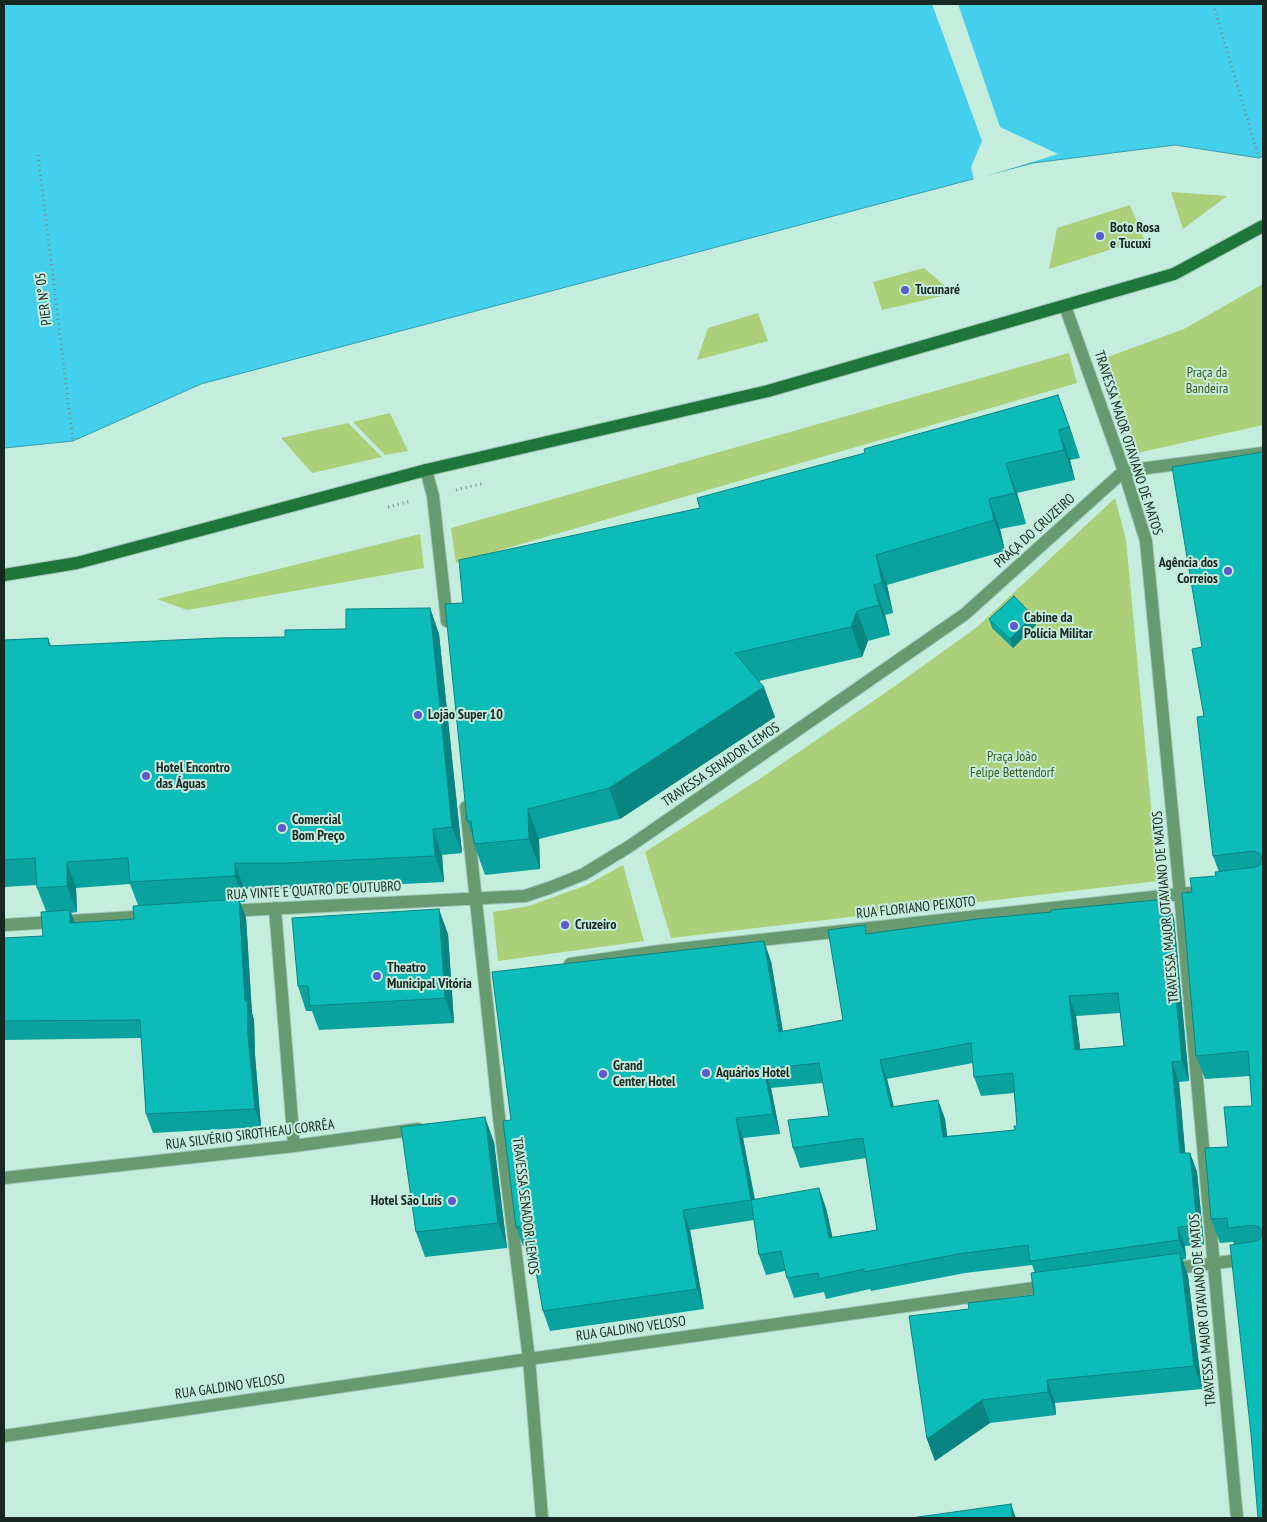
<!DOCTYPE html>
<meta charset="utf-8">
<style>
body{margin:0}
#map{position:relative;width:1267px;height:1522px;overflow:hidden;background:#c4edde;font-family:"PT Sans Narrow",sans-serif}
canvas{display:block}
.frame{position:absolute;inset:0;border:5px solid #172721;pointer-events:none}
</style>
<div id="map">
<canvas width="1267" height="1522"></canvas>
<div class="frame"></div>
</div>
<script>
const c = document.querySelector('canvas').getContext('2d');
c.lineJoin = 'round';
function fillPath(path, color) {
  c.fillStyle = color;
  c.fill(path, 'evenodd');
}
function toPath(rows) {
  const path = new Path2D();
  for (const r of rows) {
    path.moveTo(r[0], r[1]);
    for (let i = 2; i < r.length; i += 2) path.lineTo(r[i], r[i + 1]);
  }
  return path;
}
function strokePath(path, color, width, dash) {
  c.strokeStyle = color;
  c.lineWidth = width;
  c.lineCap = dash ? 'butt' : 'round';
  c.setLineDash(dash || []);
  c.stroke(path);
}
function drawText(font, color, halo, rows, align = 'center') {
  c.font = font + ' "PT Sans Narrow",sans-serif';
  c.lineWidth = 4;
  c.setLineDash([]);
  c.textBaseline = 'middle';
  c.strokeStyle = halo;
  c.fillStyle = color;
  for (const [text, x, y, turn = 0] of rows) {
    c.save();
    c.translate(x, y);
    c.rotate((+turn || 0) * Math.PI / 180);
    c.textAlign = isNaN(turn) ? turn : align;
    if (halo) c.strokeText(text, 0, 0);
    c.fillText(text, 0, 0);
    c.restore();
  }
}
fillPath(toPath([
 [1171,192,1227,196,1183,229],
 [1130,205,1144,239,1049,269,1057,228],
 [924,268,946,287,947,295,882,310,873,282],
 [1263,284,1263,425,1137,453,1105,358,1184,329],
 [758,313,768,341,697,360,708,328],
 [1069,353,1077,383,456,563,451,528],
 [390,413,408,451,385,455,353,422],
 [348,423,382,457,312,473,281,438],
 [1115,498,1126,540,1158,881,671,938,645,852,761,778,895,686,977,627],
 [420,534,424,568,187,610,157,599],
 [623,865,644,941,498,961,493,912,529,906,587,885]
]), '#abd079');
const water = toPath([
 [4,4,1263,4,1263,156,1259,158,1175,145,1033,163,201,384,73,441,4,448,4,4]
]);
fillPath(water, '#44cfec');
strokePath(water, '#369daf', 1);
fillPath(toPath([
 [932,4,958,4,1000,127,1058,154,974,180,971,167,982,141]
]), '#c4edde');
const street = toPath([
 [1065,306,1124,471,1146,541,1180,894,1237,1518],
 [426,470,433,496,447,621],
 [466,807,499,1117,529,1359,542,1518],
 [275,908,294,1146],
 [226,911,525,896,549,888,584,874,630,846,965,614,1124,471,1263,453],
 [4,925,151,916],
 [570,964,660,951,1189,893],
 [4,1178,294,1146,418,1129],
 [1169,1269,1263,1257],
 [4,1436,529,1359,1048,1286]
]);
const secondary = toPath([
 [4,575,77,563,426,470,768,391,1174,274,1263,226]
]);
strokePath(street, '#a5c9bc', 14);
strokePath(secondary, '#a5c9bc', 14);
strokePath(toPath([
 [1213,4,1259,158],
 [38,155,73,441],
 [456,490,484,483],
 [388,507,411,501]
]), '#739186', 3, [1, 4]);
strokePath(street, '#689a71', 12);
strokePath(secondary, '#1f763a', 12);
fillPath(toPath([
 [1069,425,1080,458,1070,460,1075,480,1017,493,1026,524,1000,529,1005,551,887,585,893,613,885,615,890,635,868,641,862,657,759,681,775,717,620,819,539,839,540,869,485,875,474,844,473,837,467,821,463,603,700,508],
 [1263,452,1263,1518,1234,1244,1233,1242,1220,1243,1211,1219,1228,1147,1252,1106,1250,1076,1205,1079,1196,1056,1192,892,1216,876,1219,872,1213,856,1204,716,1202,647],
 [430,608,439,634,462,853,442,855,444,882,298,889,244,889,245,902,240,902,246,918,252,1013,254,1020,255,1055,261,1127,153,1133,146,1114,141,1038,4,1040,4,938,43,936,46,911,37,888,37,885,4,887,4,640,48,638,51,646,285,637,346,629],
 [130,884,138,905,134,919,75,923,71,913,77,912,76,888],
 [989,619,1036,625,1013,648,992,628],
 [1174,918,1189,1081,1179,1082,1185,1153,1190,1153,1197,1172,1204,1245,1185,1246,1186,1259,1183,1260,1188,1276,1202,1389,1055,1403,1056,1415,990,1423,935,1461,927,1439,969,1309,1034,1295,1035,1273,1032,1265,965,1273,871,1291,870,1289,826,1299,824,1292,794,1298,787,1278,785,1271,766,1275,759,1255,754,1220,690,1230,704,1309,550,1331,543,1311,531,1245,523,1246,516,1227,511,1120,771,961,783,1031,843,1020,868,934],
 [1120,1013,1124,1046,1080,1049,1076,1016],
 [973,1063,974,1077,981,1096,1014,1093,1017,1126,1015,1130,947,1136,945,1119,938,1100,894,1107,887,1079],
 [823,1083,829,1116,793,1148,800,1168,866,1158,877,1230,832,1237,826,1208,755,1199,743,1138,780,1134,771,1088],
 [448,934,454,1023,319,1030,312,1011,306,1011,298,986],
 [494,1142,507,1248,425,1257,416,1232]
]), '#09a29f');
fillPath(toPath([
 [1058,395,1069,425,1080,458,1069,427],
 [1059,430,1070,460,1075,480,1064,450],
 [1006,463,1017,493,1026,524,1015,493],
 [989,499,1000,529,1005,551,994,520],
 [876,555,887,585,893,613,882,582],
 [874,585,885,615,890,635,879,605],
 [430,608,439,634,462,853,452,827],
 [857,611,868,641,862,657,851,627],
 [1033,616,1036,625,1013,648,1010,639],
 [764,687,775,717,620,819,609,788],
 [528,809,539,839,540,869,529,839],
 [433,829,442,855,444,882,435,856],
 [67,862,76,888,77,912,67,886],
 [235,863,244,889,245,902,235,876],
 [239,899,246,918,252,1013,254,1020,255,1055,261,1127,255,1109,245,1001],
 [1167,899,1174,918,1189,1081,1182,1061],
 [439,909,448,934,454,1023,445,998],
 [70,910,77,929,70,923],
 [764,941,771,961,786,1051,779,1032],
 [1069,996,1076,1016,1083,1069,1075,1050],
 [880,1060,887,1079,898,1126,891,1107],
 [1172,1062,1179,1082,1187,1172,1180,1153],
 [764,1069,771,1088,780,1134,773,1114],
 [938,1100,945,1119,950,1156,943,1137],
 [485,1117,494,1142,507,1248,498,1223],
 [736,1118,743,1138,758,1219,751,1200],
 [1190,1153,1197,1172,1204,1245,1197,1225],
 [819,1188,826,1208,837,1257,829,1238],
 [683,1210,690,1230,704,1309,697,1289],
 [1178,1227,1185,1246,1186,1259,1179,1240],
 [1180,1253,1188,1276,1202,1389,1194,1366],
 [1047,1380,1055,1403,1056,1415,1048,1392],
 [982,1400,990,1423,935,1461,927,1439],
 [1011,1504,1016,1518,1012,1518]
]), '#088482');
const building = toPath([
 [1058,395,1069,427,1059,430,1064,450,1006,463,1015,493,989,499,994,520,876,555,882,582,874,585,879,605,857,611,851,627,735,653,764,687,609,788,528,809,529,839,474,844,471,821,467,821,445,604,463,603,459,560,700,508,697,498,865,453,864,449,1058,395],
 [1263,452,1263,1518,1258,1518,1251,1434,1230,1245,1256,1241,1260,1239,1262,1232,1260,1228,1254,1225,1228,1228,1227,1218,1211,1219,1205,1148,1228,1147,1224,1107,1252,1106,1248,1051,1196,1056,1182,893,1192,892,1190,878,1216,876,1215,872,1256,867,1260,865,1262,858,1260,854,1254,851,1213,856,1197,717,1204,716,1192,649,1202,647,1172,467,1263,452],
 [1014,596,1033,616,1010,639,989,619,1014,596],
 [430,608,452,827,433,829,435,856,288,863,235,863,235,876,130,882,128,858,67,862,67,886,37,888,35,858,4,860,4,640,48,638,49,646,218,638,285,637,285,630,346,629,346,609,430,608],
 [239,899,245,1001,247,1001,248,1036,255,1109,146,1114,140,1020,4,1021,4,938,43,936,41,912,70,910,70,923,134,919,133,906,239,899],
 [1167,899,1182,1061,1172,1062,1180,1153,1190,1153,1197,1225,1178,1227,1179,1240,1030,1261,1028,1245,958,1254,864,1272,864,1269,819,1279,818,1273,787,1278,781,1251,759,1255,751,1200,683,1210,697,1289,543,1311,528,1226,516,1227,503,1121,511,1120,492,972,764,941,779,1032,843,1020,828,930,865,925,866,934,977,919,1051,912,1051,910,1167,899],
 [1118,993,1124,1046,1075,1050,1069,996,1118,993],
 [971,1043,974,1077,1013,1073,1017,1126,1014,1126,1015,1130,943,1137,938,1100,891,1107,880,1060,971,1043],
 [819,1063,829,1116,788,1120,793,1148,863,1138,877,1230,829,1238,819,1188,751,1200,736,1118,773,1114,764,1069,819,1063],
 [439,909,445,998,310,1006,308,986,298,986,292,918,439,909],
 [485,1117,498,1223,416,1232,401,1127,485,1117],
 [1180,1253,1194,1366,1047,1380,1048,1392,982,1400,927,1439,909,1316,969,1309,968,1303,1034,1295,1031,1273,1180,1253],
 [1011,1504,1012,1518,911,1518,1011,1504]
]);
fillPath(building, '#0bbcb9');
strokePath(building, '#088482', 1);
for (const [x, y, r, color] of [
 [1100,236,5,"#5d5ad2"],
 [905,290,5,"#5d5ad2"],
 [1228,571,5,"#5d5ad2"],
 [1014,626,5,"#5d5ad2"],
 [418,715,5,"#5d5ad2"],
 [146,776,5,"#5d5ad2"],
 [282,828,5,"#5d5ad2"],
 [565,925,5,"#5d5ad2"],
 [377,976,5,"#5d5ad2"],
 [706,1073,5,"#5d5ad2"],
 [603,1074,5,"#5d5ad2"],
 [452,1201,5,"#5d5ad2"]
]) {
  const dot = new Path2D();
  dot.arc(x, y, r, 0, 2 * Math.PI);
  c.fillStyle = color;
  c.fill(dot);
  strokePath(dot, '#c4edde', 2);
}
drawText('bold 14px', '#172721', '#c4edde', [
 ["Boto Rosa",1110,228],
 ["e Tucuxi",1110,244],
 ["Tucunaré",915,290],
 ["Agência dos",1218,563,"right"],
 ["Correios",1218,579,"right"],
 ["Cabine da",1024,618],
 ["Polícia Militar",1024,634],
 ["Lojão Super 10",428,715],
 ["Hotel Encontro",156,768],
 ["das Águas",156,784],
 ["Comercial",292,820],
 ["Bom Preço",292,836],
 ["Cruzeiro",575,925],
 ["Theatro",387,968],
 ["Municipal Vitória",387,984],
 ["Grand",613,1066],
 ["Center Hotel",613,1082],
 ["Aquários Hotel",716,1073],
 ["Hotel São Luís",442,1201,"right"]
], 'left');
drawText('14px', '#172721', '#c4edde', [
 ["PIER N° 05",44,299,-97],
 ["TRAVESSA MAJOR OTAVIANO DE MATOS",1128,443,72],
 ["PRAÇA DO CRUZEIRO",1035,531,-42],
 ["TRAVESSA SENADOR LEMOS",721,765,-34],
 ["RUA VINTE E QUATRO DE OUTUBRO",314,891,-3],
 ["TRAVESSA MAJOR OTAVIANO DE MATOS",1166,907,-95],
 ["RUA FLORIANO PEIXOTO",916,908,-6],
 ["RUA SILVÉRIO SIROTHEAU CORRÊA",250,1135,-7],
 ["TRAVESSA SENADOR LEMOS",525,1206,83],
 ["TRAVESSA MAJOR OTAVIANO DE MATOS",1203,1310,-95],
 ["RUA GALDINO VELOSO",631,1329,-8],
 ["RUA GALDINO VELOSO",230,1387,-8]
]);
drawText('14px', '#425a1d', '#c4edde', [
 ["Praça da",1207,373],
 ["Bandeira",1207,389],
 ["Praça João",1012,757],
 ["Felipe Bettendorf",1012,773]
]);
</script>
